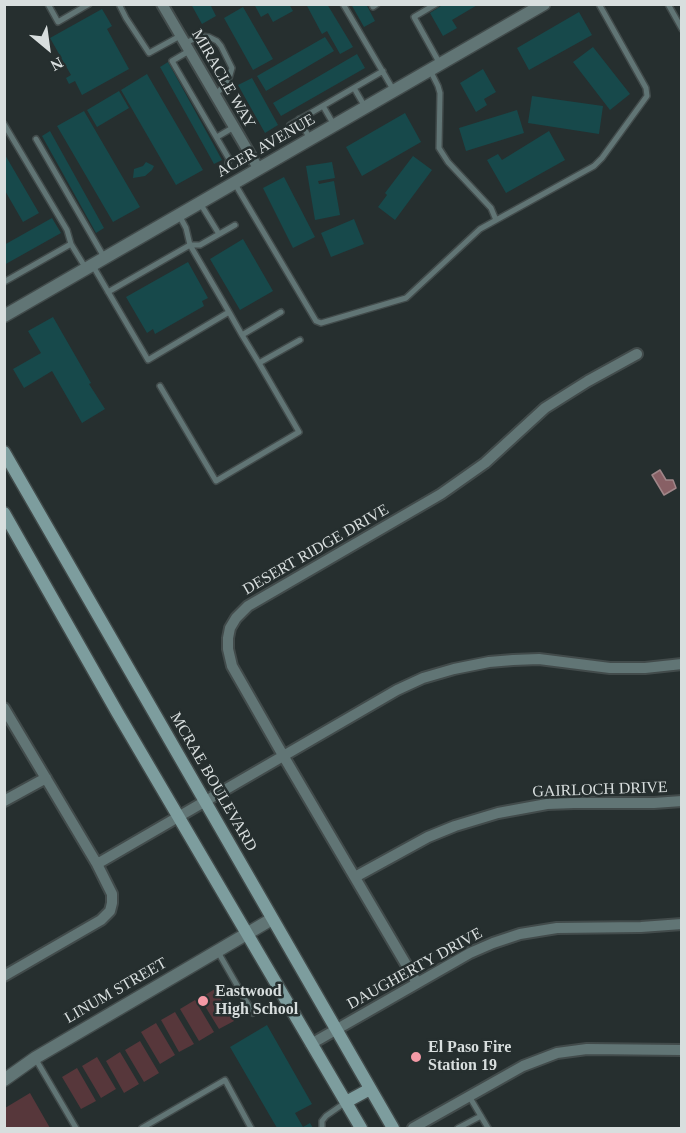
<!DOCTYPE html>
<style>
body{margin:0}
#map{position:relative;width:686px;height:1133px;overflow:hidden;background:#262f2f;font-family:Georgia,serif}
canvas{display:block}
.frame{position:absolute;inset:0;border:6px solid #d8dede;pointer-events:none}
.north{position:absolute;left:18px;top:18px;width:60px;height:60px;-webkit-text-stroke:4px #262f2f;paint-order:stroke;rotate:151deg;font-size:16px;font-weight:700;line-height:24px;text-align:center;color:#d8dede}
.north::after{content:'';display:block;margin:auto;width:21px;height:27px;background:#d8dede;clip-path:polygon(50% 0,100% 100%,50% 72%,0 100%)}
</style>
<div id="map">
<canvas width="686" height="1133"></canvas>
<div class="frame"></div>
<div class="north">N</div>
</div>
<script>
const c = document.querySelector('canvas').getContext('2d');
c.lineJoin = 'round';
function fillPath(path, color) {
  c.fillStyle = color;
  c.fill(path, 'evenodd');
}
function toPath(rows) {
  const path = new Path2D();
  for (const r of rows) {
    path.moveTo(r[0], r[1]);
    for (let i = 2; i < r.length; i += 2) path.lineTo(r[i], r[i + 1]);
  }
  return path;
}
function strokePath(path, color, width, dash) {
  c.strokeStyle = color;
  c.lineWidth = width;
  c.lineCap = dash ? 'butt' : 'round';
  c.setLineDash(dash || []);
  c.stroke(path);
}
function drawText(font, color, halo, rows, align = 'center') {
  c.font = font + ' Georgia,serif';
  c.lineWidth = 5;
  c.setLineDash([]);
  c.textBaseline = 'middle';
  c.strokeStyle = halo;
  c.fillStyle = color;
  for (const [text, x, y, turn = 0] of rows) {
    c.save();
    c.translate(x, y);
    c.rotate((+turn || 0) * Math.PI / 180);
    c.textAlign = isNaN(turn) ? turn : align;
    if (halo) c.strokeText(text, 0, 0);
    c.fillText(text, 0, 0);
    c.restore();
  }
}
fillPath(toPath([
 [215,989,234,1021,219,1029,200,998],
 [195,1000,214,1032,199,1041,180,1009],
 [175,1012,194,1044,179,1052,161,1020],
 [156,1023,175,1055,160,1064,141,1032],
 [140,1041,159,1073,144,1082,125,1050],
 [120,1052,139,1084,124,1093,106,1061],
 [97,1057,116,1089,101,1098,82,1066],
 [77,1068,96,1101,81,1109,62,1077],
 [30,1093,50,1128,5,1128,5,1108]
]), '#57373b');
const water = toPath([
 [660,470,666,480,673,480,676,488,664,495,652,475,660,470]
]);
fillPath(water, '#886065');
strokePath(water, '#a08689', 1.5);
fillPath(toPath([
 [191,4,210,4,216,16,202,24],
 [254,4,289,4,293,11,273,22,268,13,261,17],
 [306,4,327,4,353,47,340,54,327,31,322,34],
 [351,4,366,4,375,21,364,27],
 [444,4,479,4,452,20,457,28,443,36,430,13],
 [243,7,273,59,253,70,224,18],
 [102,9,112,26,107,29,129,69,82,95,75,81,69,84,66,78,71,75,50,38],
 [579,12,592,35,529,70,517,48],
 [325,37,334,51,266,91,257,76],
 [593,47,630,94,610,110,573,62],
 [357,54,365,68,281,116,273,103],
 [168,62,222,160,214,164,160,67],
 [483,69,496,92,484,99,487,105,476,112,460,83],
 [147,74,203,170,176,185,121,90],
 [252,78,278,125,265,133,238,85],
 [119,91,129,108,97,127,87,110],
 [532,96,603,106,599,134,528,123],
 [517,110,524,133,466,151,459,128],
 [84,111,140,207,113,222,57,126],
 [405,113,421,142,362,176,346,147],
 [50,131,104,228,96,233,42,136],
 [549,131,565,160,506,193,487,160,498,154,502,160],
 [4,153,39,213,23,222,4,189],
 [413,156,432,170,395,220,378,207,387,195,385,193],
 [146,162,154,166,152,170,145,176,133,178,134,169,143,166],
 [332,162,335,178,318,181,319,184,334,181,340,215,315,220,306,166],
 [284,177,315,237,293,248,263,188],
 [52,218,61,233,4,265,4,245],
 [354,219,364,244,331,257,321,233],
 [243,239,273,291,240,310,210,259],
 [188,262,208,298,202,301,204,306,155,334,153,329,147,333,126,297],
 [53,317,91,383,89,384,105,409,82,423,52,371,24,388,13,369,41,353,28,331],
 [267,1025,312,1104,295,1113,303,1127,310,1123,313,1128,277,1128,230,1047]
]), '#17494b');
const service = toPath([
 [48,4,58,22,89,4],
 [119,4,126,18,149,53,180,36],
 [343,4,394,91],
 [372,4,373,7,377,4],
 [436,4,414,17,440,64],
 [668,4,682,29],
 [185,43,201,36,209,37,217,41,221,46,232,68,228,82,215,95],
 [189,51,172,61,229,159,228,163],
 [430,70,438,86,440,93,439,148,448,162,491,208,496,220],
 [354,88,365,107],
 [323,106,334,125],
 [299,119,310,139],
 [4,124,67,230,71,244,85,267],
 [290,125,383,71],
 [217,137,234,127],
 [36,139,104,257],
 [235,184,316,321,321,323,406,298,480,229,594,166,602,158,647,96,646,88,599,4],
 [200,203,219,234],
 [190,245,200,245,235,225],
 [93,266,148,360,229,312,190,245],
 [4,282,71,244],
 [108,292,190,245,186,228,179,215],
 [229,312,242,335,281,312],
 [242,335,259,363,300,340],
 [160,386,216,481,299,432,259,363],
 [218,952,253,1013],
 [35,1058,76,1128],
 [469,1096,488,1128],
 [142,1128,225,1080,251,1128],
 [322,1128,322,1121,326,1116,346,1102],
 [458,1128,481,1116]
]);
const minor = toPath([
 [162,4,258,168],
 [4,708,97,864,112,894,112,903,110,911,101,920,4,976],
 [4,801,46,778],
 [97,864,397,690,423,678,454,669,489,662,513,660,539,659,610,668,645,668,682,664],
 [355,877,428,837,455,826,498,813,547,804,574,803,654,803,682,801],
 [417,983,284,757,232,666,228,649,228,638,230,628,236,618,248,606,441,494,485,463,545,408,588,381,637,354],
 [311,1044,470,953,493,943,520,934,557,928,641,927,682,924],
 [413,1128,523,1066,557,1053,587,1049,682,1050]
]);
const tertiary = toPath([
 [4,316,544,4],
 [4,1080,35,1058,272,919]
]);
const secondary = toPath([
 [4,452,393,1128],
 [4,513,117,712,361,1128],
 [346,1102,370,1089]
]);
strokePath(service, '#424b4b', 8);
strokePath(minor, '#424b4b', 14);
strokePath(tertiary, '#424b4b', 15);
strokePath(secondary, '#424b4b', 15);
strokePath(service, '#617575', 5);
strokePath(minor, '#617575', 10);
strokePath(tertiary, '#617575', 12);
strokePath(secondary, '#7d9d9e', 12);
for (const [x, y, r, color] of [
 [203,1001,6,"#f49aa6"],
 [416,1057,6,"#f49aa6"]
]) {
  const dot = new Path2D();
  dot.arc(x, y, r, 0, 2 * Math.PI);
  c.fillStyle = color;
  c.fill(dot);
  strokePath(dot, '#262f2f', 2);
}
drawText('16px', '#d8dede', '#262f2f', [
 ["MIRACLE WAY",223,79,60],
 ["ACER AVENUE",266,146,-30],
 ["DESERT RIDGE DRIVE",316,550,-30],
 ["MCRAE BOULEVARD",213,782,60],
 ["GAIRLOCH DRIVE",600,790,-2],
 ["DAUGHERTY DRIVE",415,969,-29],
 ["LINUM STREET",116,991,-30]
]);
drawText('bold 16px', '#d8dede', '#262f2f', [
 ["Eastwood",215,992],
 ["High School",215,1010],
 ["El Paso Fire",428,1048],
 ["Station 19",428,1066]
], 'left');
</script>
